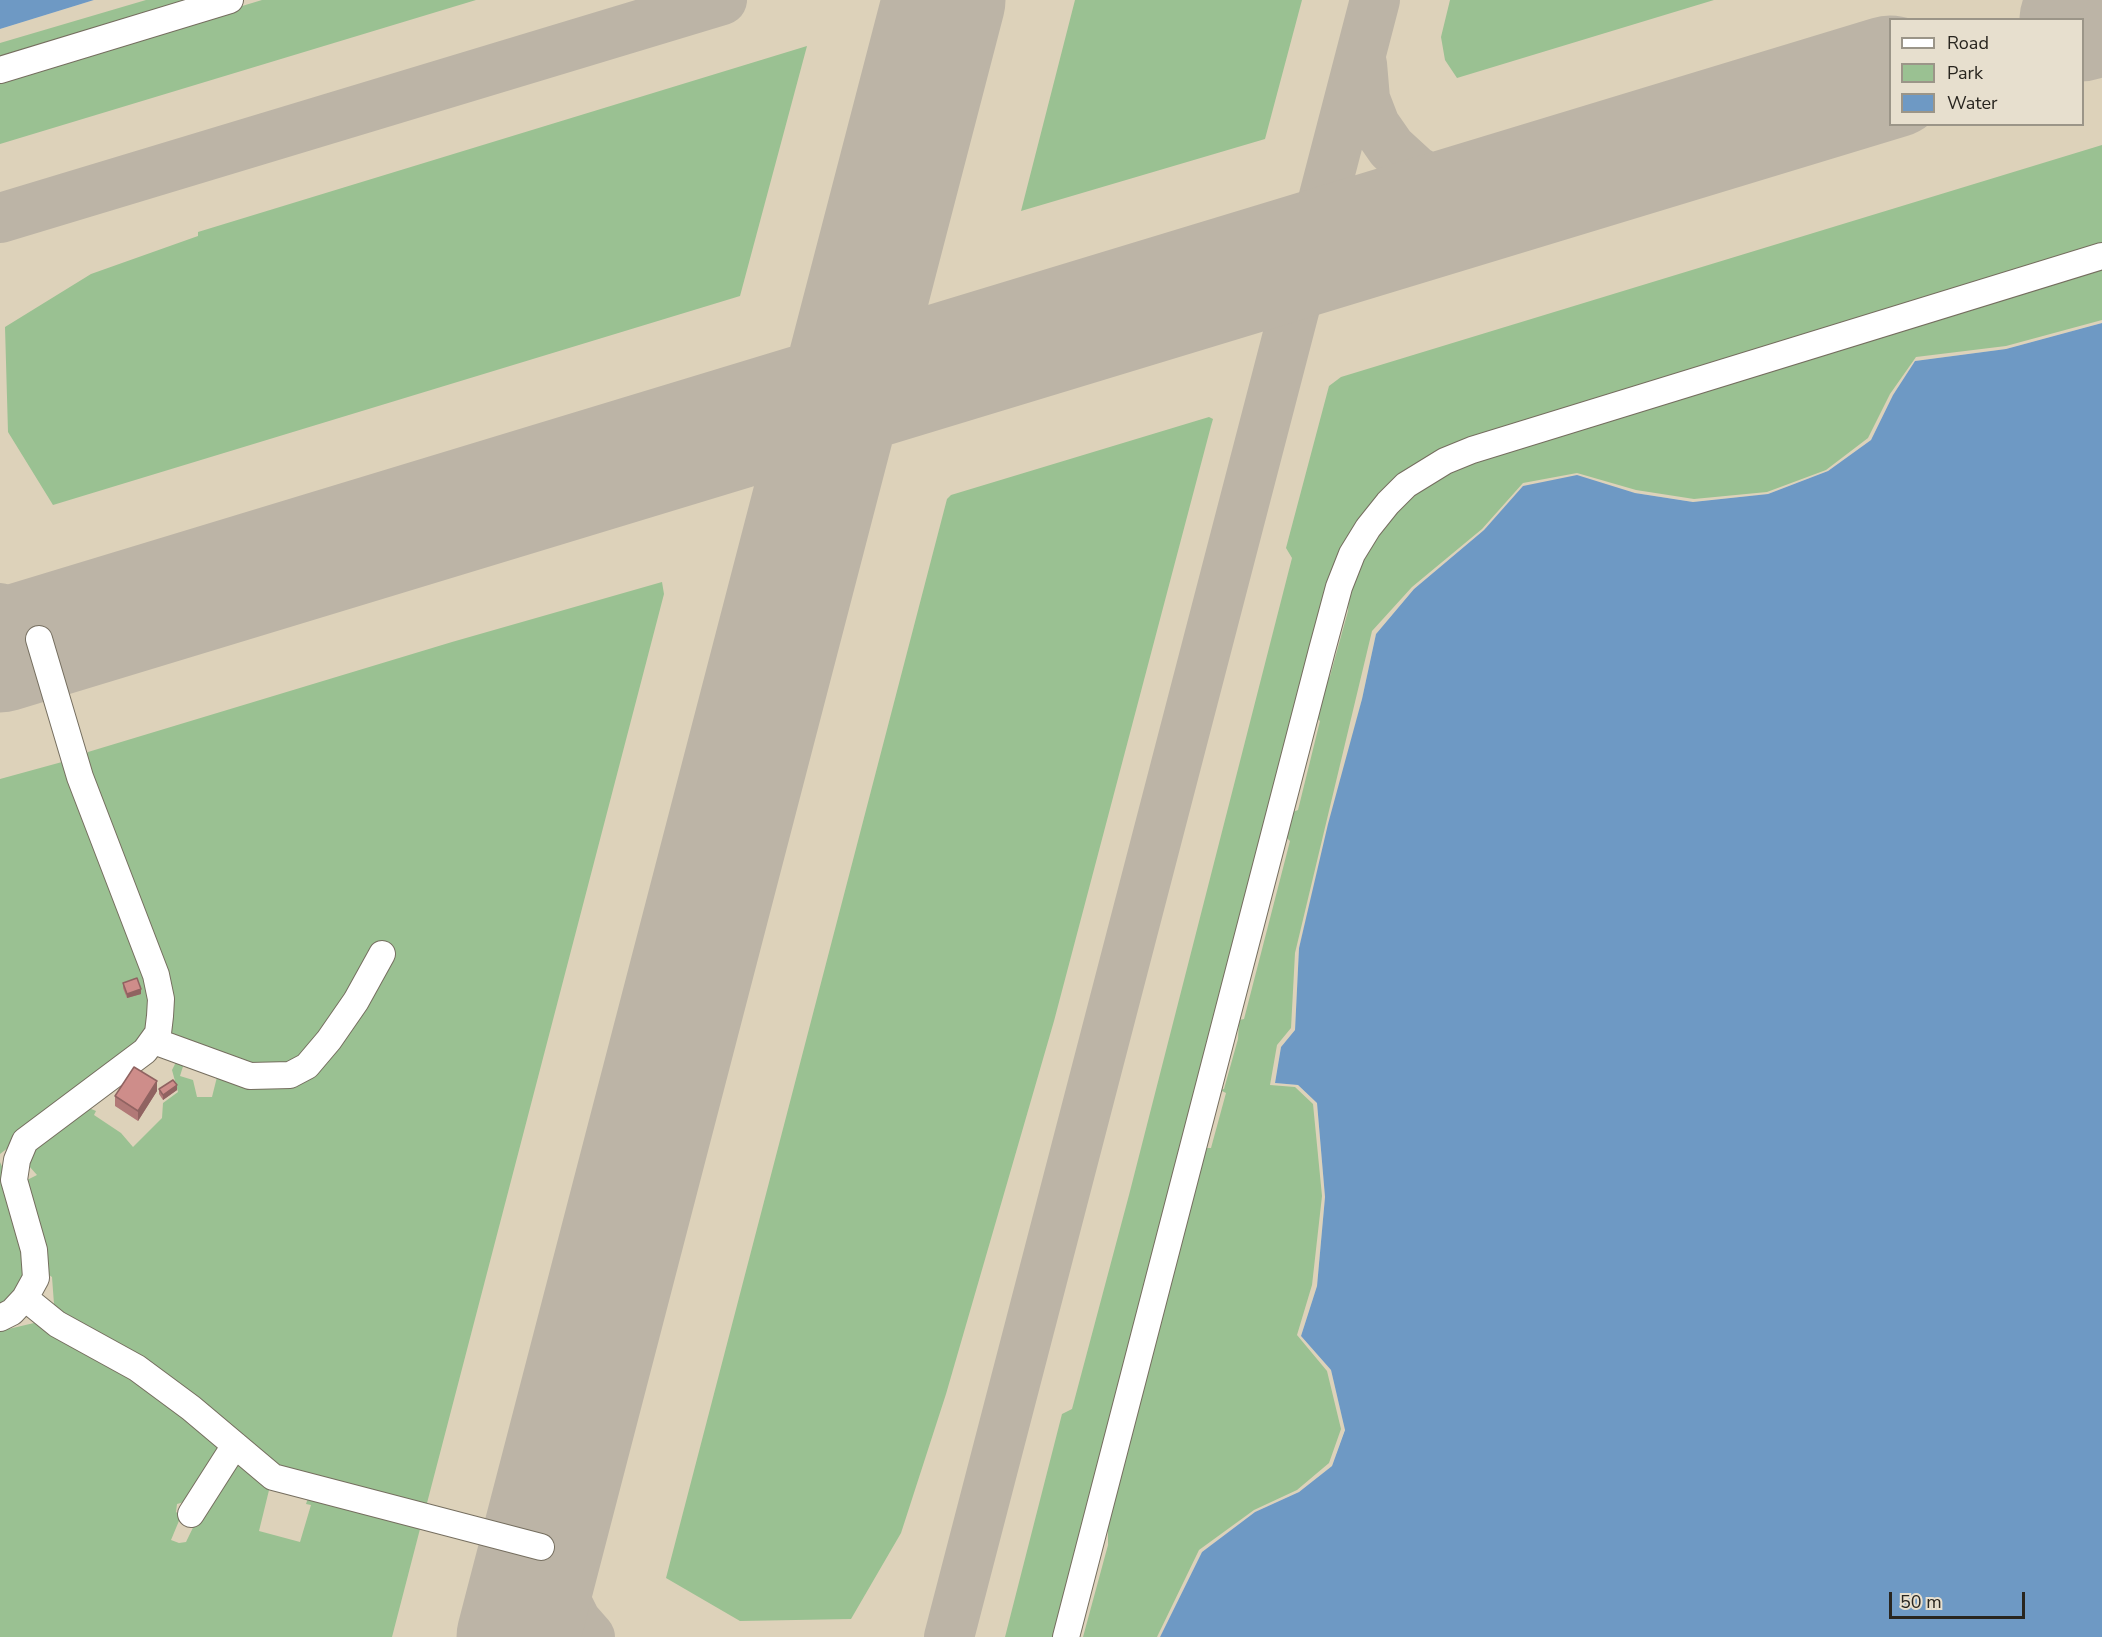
<!DOCTYPE html>
<style>
body{margin:0}
#map{position:relative;width:2102px;height:1637px;overflow:hidden;background:#e7dfce;font-family:"Nunito Sans",sans-serif}
canvas{display:block}
.legend{position:absolute;left:1889px;top:18px;width:195px;height:108px;box-sizing:border-box;background:#e7dfce;border:2px solid #9b9588;margin:0;padding:8px 10px;list-style:none;font-size:18px;color:#28251f}
.legend li{display:flex;align-items:center;gap:12px;height:30px}
.legend b{width:30px;border:2px solid #9b9588}
.scale{position:absolute;left:1889px;top:1592px;width:136px;height:27px;box-sizing:border-box;border:3px solid #28251f;border-top:0;padding-left:8px;font-size:18px;line-height:21px;white-space:nowrap;color:#28251f;-webkit-text-stroke:4px #e7dfce;paint-order:stroke}
</style>
<div id="map">
<canvas width="2102" height="1637"></canvas>
<ul class="legend">
<li><b style="height:8px;background:#fff"></b>Road</li>
<li><b style="height:16px;background:#9ac192"></b>Park</li>
<li><b style="height:16px;background:#6e99c4"></b>Water</li>
</ul>
<div class="scale">50 m</div>
</div>
<script>
const c = document.querySelector('canvas').getContext('2d');
c.lineJoin = 'round';
function fillPath(path, color) {
  c.fillStyle = color;
  c.fill(path, 'evenodd');
}
function toPath(rows) {
  const path = new Path2D();
  for (const r of rows) {
    path.moveTo(r[0], r[1]);
    for (let i = 2; i < r.length; i += 2) path.lineTo(r[i], r[i + 1]);
  }
  return path;
}
function strokePath(path, color, width, dash) {
  c.strokeStyle = color;
  c.lineWidth = width;
  c.lineCap = dash ? 'butt' : 'round';
  c.setLineDash(dash || []);
  c.stroke(path);
}
fillPath(toPath([
 [94,0,2102,0,2102,323,2006,349,1915,361,1893,395,1871,440,1828,471,1768,494,1693,502,1635,493,1524,486,1484,530,1414,589,1376,634,1362,699,1299,948,1295,1030,1281,1047,1275,1083,1298,1085,1317,1103,1325,1197,1317,1286,1301,1336,1331,1370,1345,1429,1332,1466,1299,1492,1255,1512,1202,1552,1160,1637,0,1637,0,29],
 [1890,20,2082,20,2082,124,1890,124]
]), '#ddd2ba');
fillPath(toPath([
 [146,0,203,0,0,61,0,43],
 [262,0,476,0,0,144,0,79],
 [1075,0,1302,0,1265,139,1021,211],
 [1450,0,1714,0,1457,78,1445,60,1441,37],
 [807,46,740,296,53,505,8,432,5,327,91,274,198,236,198,232],
 [2102,145,2102,247,1465,443,1375,504,1058,1637,1005,1637,1062,1414,1072,1409,1129,1195,1292,558,1286,548,1329,386,1341,377],
 [2102,265,2102,320,2006,346,1916,357,1890,394,1868,438,1826,470,1767,492,1694,499,1636,490,1577,473,1523,483,1482,529,1412,587,1372,631,1295,953,1291,1028,1277,1045,1270,1085,1295,1087,1313,1104,1322,1196,1312,1285,1297,1335,1327,1371,1341,1429,1329,1463,1297,1490,1254,1510,1199,1550,1157,1637,1083,1637,1108,1545,1108,1521,1200,1159,1206,1148,1211,1148,1226,1093,1220,1090,1224,1089,1238,1039,1239,1020,1244,1019,1290,841,1285,836,1290,813,1298,810,1320,721,1317,718,1323,683,1330,676,1348,611,1350,581,1357,563,1403,502,1460,464],
 [1209,417,1213,419,1211,426,1054,1021,946,1394,901,1533,851,1619,740,1621,666,1578,947,499,951,495],
 [662,582,664,594,427,1503,424,1506,279,1475,56,1309,54,1304,52,1277,46,1273,25,1181,37,1175,29,1166,30,1152,89,1108,96,1111,94,1115,121,1133,133,1147,162,1118,163,1103,178,1092,172,1070,178,1058,185,1060,180,1076,193,1080,197,1097,212,1097,218,1073,258,1083,315,1050,274,1071,172,1044,84,757,88,752,452,642],
 [62,762,154,981,149,1039,0,1154,0,779],
 [0,1162,11,1187,27,1241,24,1282,0,1307],
 [34,1323,46,1325,99,1352,229,1446,184,1502,177,1504,176,1512,181,1516,171,1540,179,1543,186,1542,206,1501,237,1453,271,1482,259,1531,300,1542,311,1505,306,1504,308,1498,417,1524,420,1529,392,1637,0,1637,0,1331]
]), '#9ac192');
fillPath(toPath([
 [0,0,94,0,0,29],
 [2102,323,2102,1637,1160,1637,1202,1552,1255,1512,1299,1492,1332,1466,1345,1430,1331,1370,1301,1336,1317,1286,1325,1197,1317,1103,1298,1085,1275,1083,1281,1047,1295,1030,1299,948,1328,824,1362,699,1376,634,1414,589,1484,530,1523,486,1577,475,1635,493,1693,502,1768,494,1828,471,1871,440,1893,395,1915,361,2006,349]
]), '#6e99c4');
strokePath(toPath([
 [1362,64,1365,99,1375,125,1391,148,1415,170,1431,180,1449,187,1470,191,1499,192,1578,172],
 [0,218,722,0],
 [0,608,33,623,81,627],
 [552,1504,555,1567,562,1593,576,1621,590,1637],
 [949,1637,1375,0]
]), '#bcb4a6', 50);
strokePath(toPath([
 [2081,20,2102,13],
 [0,651,1890,77],
 [518,1637,944,0]
]), '#bcb4a6', 123);
const minor = toPath([
 [0,70,230,0],
 [154,1041,250,1076,290,1075,307,1066,329,1040,356,1001,382,954],
 [25,1298,57,1324,137,1368,191,1408,273,1477,541,1547],
 [0,1318,12,1312,25,1298,36,1278,34,1250,14,1180,17,1160,25,1141,145,1051,158,1033,160,1016,161,999,156,975,80,777,39,639],
 [191,1514,235,1445],
 [1066,1637,1322,650,1339,587,1352,554,1368,528,1388,503,1406,485,1445,461,1472,450,2102,256]
]);
strokePath(minor, '#756e5f', 28);
strokePath(minor, '#fff', 26);
fillPath(toPath([
 [123,983,141,994,127,998,123,988],
 [159,1089,177,1090,163,1100,159,1094],
 [157,1091,138,1121,115,1106,115,1096]
]), '#b17977');
fillPath(toPath([
 [141,989,141,994,127,998,127,994],
 [157,1081,157,1091,138,1121,138,1111],
 [177,1085,177,1090,163,1100,163,1095]
]), '#906361');
const building = toPath([
 [137,978,141,989,127,994,123,983,137,978],
 [134,1067,157,1081,138,1111,115,1096,134,1067],
 [173,1080,177,1085,163,1095,159,1089,173,1080]
]);
fillPath(building, '#ce8d8a');
strokePath(building, '#906361', 1.5);
</script>
